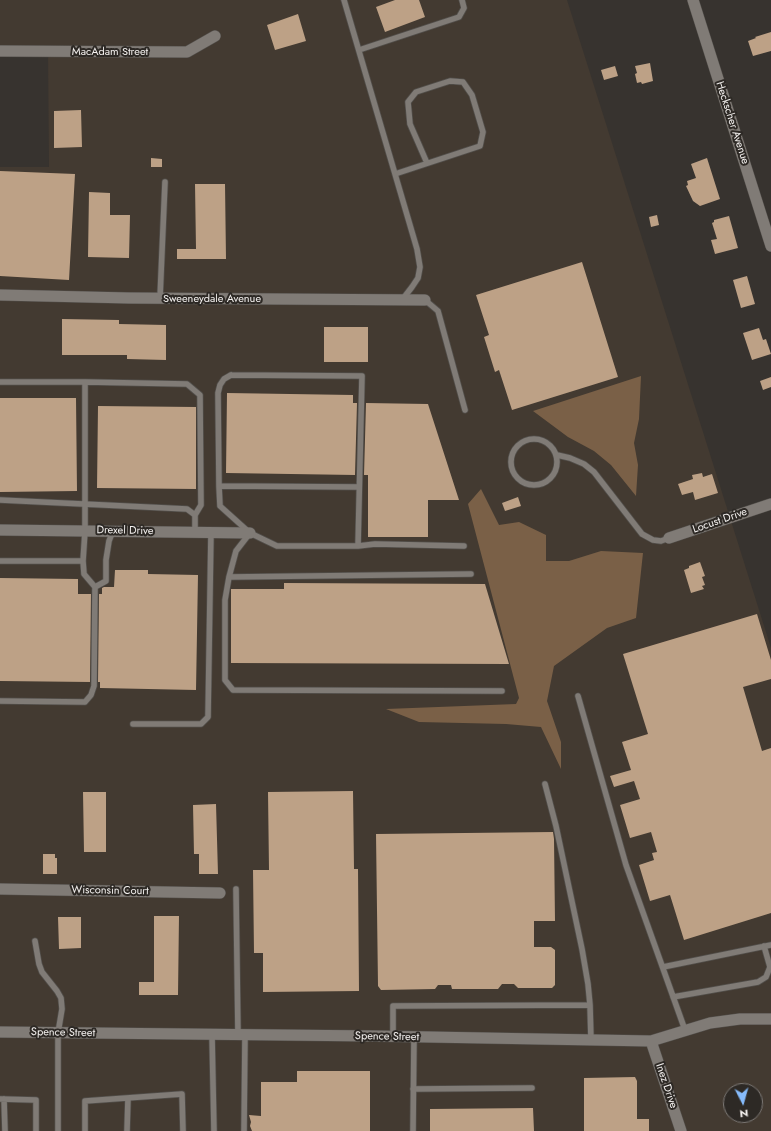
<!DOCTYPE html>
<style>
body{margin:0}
#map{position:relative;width:771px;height:1131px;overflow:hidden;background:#37332f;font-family:Jost,sans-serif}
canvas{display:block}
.north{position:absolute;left:723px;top:1083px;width:40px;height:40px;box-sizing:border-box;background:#2d2925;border:1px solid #7d7976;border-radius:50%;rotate:174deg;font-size:11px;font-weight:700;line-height:16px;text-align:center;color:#f5f2f0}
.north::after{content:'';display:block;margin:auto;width:14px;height:18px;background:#86bbfb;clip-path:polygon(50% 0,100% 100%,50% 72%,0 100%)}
</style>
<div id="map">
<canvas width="771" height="1131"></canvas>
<div class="north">N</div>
</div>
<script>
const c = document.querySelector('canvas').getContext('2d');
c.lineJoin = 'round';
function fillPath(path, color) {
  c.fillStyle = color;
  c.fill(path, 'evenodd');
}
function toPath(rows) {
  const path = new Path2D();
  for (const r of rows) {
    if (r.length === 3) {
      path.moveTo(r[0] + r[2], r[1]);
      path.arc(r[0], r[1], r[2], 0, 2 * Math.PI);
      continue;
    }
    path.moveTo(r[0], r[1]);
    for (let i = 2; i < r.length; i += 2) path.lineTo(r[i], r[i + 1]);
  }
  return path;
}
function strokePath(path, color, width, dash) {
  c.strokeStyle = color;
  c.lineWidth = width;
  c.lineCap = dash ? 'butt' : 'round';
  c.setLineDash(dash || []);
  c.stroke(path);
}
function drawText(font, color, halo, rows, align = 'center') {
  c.font = font + ' Jost,sans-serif';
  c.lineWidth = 4;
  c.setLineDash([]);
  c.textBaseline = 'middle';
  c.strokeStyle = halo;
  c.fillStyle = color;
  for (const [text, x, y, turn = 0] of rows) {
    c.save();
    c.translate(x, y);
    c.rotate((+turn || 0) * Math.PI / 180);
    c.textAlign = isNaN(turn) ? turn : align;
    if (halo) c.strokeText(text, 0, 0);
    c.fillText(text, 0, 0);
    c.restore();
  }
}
fillPath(toPath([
 [0,0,567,0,771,648,771,1131,0,1131,0,167,49,167,48,50,0,49],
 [731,1091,755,1091,755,1115,731,1115]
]), '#433a31');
fillPath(toPath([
 [641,376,639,419,634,443,638,465,636,496,611,465,594,451,568,437,533,411],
 [481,489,499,525,519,522,546,535,546,561,569,561,601,551,643,553,636,618,607,628,554,666,547,701,561,742,561,769,541,727,506,724,419,722,386,709,516,704,519,698,468,504]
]), '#7a6047');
fillPath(toPath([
 [395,0,419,0,425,17,385,32,376,7],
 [298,14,306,41,275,50,267,25],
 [771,32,771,51,753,56,748,41,756,38,755,37],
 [650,63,653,81,642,84,641,82,637,83,635,74,637,73,635,66],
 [615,66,618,76,604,80,601,70],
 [81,110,82,147,54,148,54,111],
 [151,158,162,159,162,167,151,167],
 [707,158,720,199,700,206,693,201,686,186,688,185,687,181,696,178,691,164],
 [0,171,75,174,69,280,0,276],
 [195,184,225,184,226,259,177,259,177,249,196,249],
 [89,192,110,193,110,215,130,215,129,258,88,257],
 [657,215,659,225,651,227,649,217],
 [729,216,738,248,715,254,711,240,717,239,712,223,714,222,714,220],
 [582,262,618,377,512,410,499,370,495,372,484,337,489,335,476,295],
 [747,276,755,304,741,308,733,280],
 [62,319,119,320,119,324,166,325,166,360,127,359,127,355,62,355],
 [324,327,368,327,368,362,324,362],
 [759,328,763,340,766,339,771,354,752,360,743,333],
 [771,377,771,387,763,390,760,381],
 [227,393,353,395,353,403,357,403,355,475,226,473],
 [0,398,76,398,77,491,0,492],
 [366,403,428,404,459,500,428,500,428,537,368,537,368,475,364,475],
 [98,406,196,407,196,489,97,488],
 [702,473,703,477,712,474,718,493,695,500,693,492,682,495,678,484,693,479,692,475],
 [518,497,521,506,505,511,502,503],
 [700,562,705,576,702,577,705,585,702,586,704,589,691,593,684,570,689,568,689,566],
 [115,570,148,570,148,574,198,575,196,690,100,688,100,682,98,682,99,594,102,594,102,588,104,587,114,587],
 [0,578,78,579,78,594,91,594,90,682,0,681],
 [284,583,485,584,509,664,231,663,231,589,284,589],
 [757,614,771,660,771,679,743,687,762,751,771,748,771,913,684,940,670,895,650,901,639,865,654,860,652,853,657,852,651,832,630,838,620,805,640,799,634,781,614,787,610,776,631,770,622,742,648,734,623,654],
 [353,791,354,869,358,869,359,991,263,992,263,953,254,953,253,870,269,870,268,792],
 [83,792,106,792,106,852,84,852],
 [216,804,218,874,199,874,199,854,194,854,193,805],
 [553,832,554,839,555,921,534,921,534,947,551,947,555,950,555,985,552,988,518,988,514,984,502,984,498,989,452,989,451,985,438,985,435,989,381,990,378,986,376,834],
 [43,854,55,854,55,858,57,858,57,874,43,874],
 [154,916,179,916,178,995,139,995,139,982,154,982],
 [58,917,81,917,81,948,59,949],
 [297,1071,370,1071,370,1131,252,1131,250,1126,251,1122,249,1115,261,1116,261,1082,297,1082],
 [635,1077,637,1081,637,1119,649,1119,649,1131,584,1131,584,1078],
 [533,1108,534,1131,430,1131,430,1109]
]), '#bda186');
const service = toPath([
 [344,0,417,249,420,267,418,278,412,287,402,300],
 [359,50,459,17,464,8,462,0],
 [395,174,480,146,483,132,472,95,463,82,450,81,416,92,408,102,410,124,427,163],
 [160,298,165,182],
 [425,300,438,311,465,410],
 [231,375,362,376,358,546,277,546,250,533,220,506,219,486,218,393,220,385,224,379,231,375],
 [0,382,85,382,187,384,200,395,201,505,195,515,195,532],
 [534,462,23],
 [557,455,570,458,584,464,594,472,642,534,653,540,661,541,669,538],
 [219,486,359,487],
 [0,500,187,509,195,515],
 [358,546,375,544,464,546],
 [0,561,83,561,85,531,85,382],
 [83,561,84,574,95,587],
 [471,574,229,577,225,600,225,680,233,690,502,691],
 [229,577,236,551,250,533],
 [578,696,626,865,685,1030],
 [0,701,85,702,91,695,94,686,95,587,106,581,106,560,109,541,113,531],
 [133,724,201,724,208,717,211,532],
 [545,784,556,826,582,949,588,984,590,1005],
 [236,889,238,1035],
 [35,941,39,964,42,972,57,991,61,998,62,1009,58,1033,58,1131],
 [663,967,771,945],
 [673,997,758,982,766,977,770,967,764,946],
 [212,1035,214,1131],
 [393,1037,393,1006,590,1005,591,1040],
 [413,1089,532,1088],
 [0,1099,36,1100,36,1131],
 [4,1099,5,1131],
 [85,1131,85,1101,182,1094,183,1131],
 [127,1131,128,1098],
 [244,1131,245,1035],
 [413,1131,414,1037]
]);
const minor = toPath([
 [693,0,771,246],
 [0,51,187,52,215,36],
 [0,295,129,298,425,300],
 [0,530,250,533],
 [669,538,771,504],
 [0,889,220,893],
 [0,1032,373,1036,651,1041,710,1023,740,1019,771,1019],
 [651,1041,681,1131]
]);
strokePath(service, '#524f4b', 7);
strokePath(minor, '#524f4b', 12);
strokePath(service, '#807b76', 5.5);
strokePath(minor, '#807b76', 11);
drawText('11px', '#f5f2f0', '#2d2925', [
 ["MacAdam Street",110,52],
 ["Heckscher Avenue",732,123,72],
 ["Sweeneydale Avenue",212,299],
 ["Locust Drive",720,521,-19],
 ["Drexel Drive",125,531,1],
 ["Wisconsin Court",110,891,1],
 ["Spence Street",63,1033,1],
 ["Spence Street",387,1037,1],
 ["Inez Drive",666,1086,71]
]);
</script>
